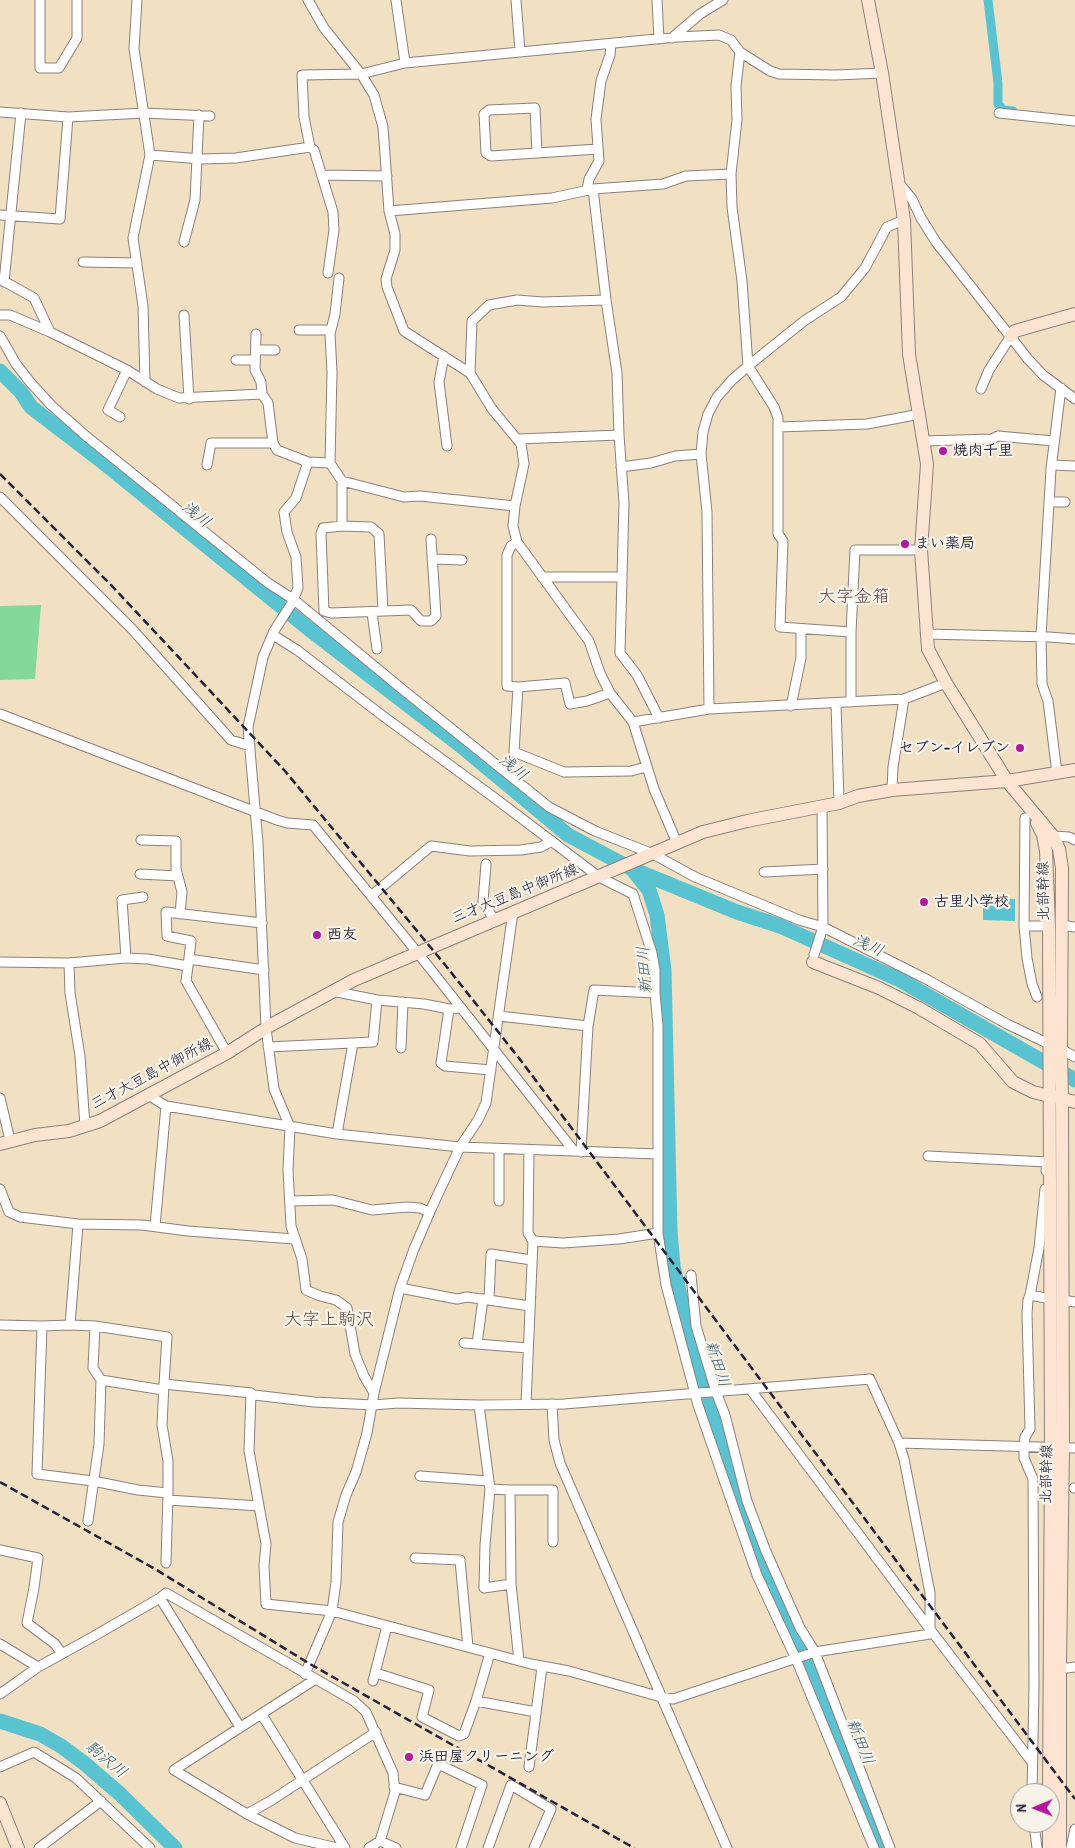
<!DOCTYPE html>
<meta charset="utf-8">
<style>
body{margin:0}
#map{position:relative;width:1075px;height:1848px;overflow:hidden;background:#f1e0c2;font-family:"Patrick Hand",sans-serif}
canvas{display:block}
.north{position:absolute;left:1010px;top:1783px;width:50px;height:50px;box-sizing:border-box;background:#f7f3e8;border:1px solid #a29fa3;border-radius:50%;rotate:269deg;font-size:14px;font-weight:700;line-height:20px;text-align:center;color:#22223b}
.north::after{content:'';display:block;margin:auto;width:18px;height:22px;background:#b5179e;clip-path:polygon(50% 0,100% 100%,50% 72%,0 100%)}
</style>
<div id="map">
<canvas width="1075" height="1848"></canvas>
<div class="north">N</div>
</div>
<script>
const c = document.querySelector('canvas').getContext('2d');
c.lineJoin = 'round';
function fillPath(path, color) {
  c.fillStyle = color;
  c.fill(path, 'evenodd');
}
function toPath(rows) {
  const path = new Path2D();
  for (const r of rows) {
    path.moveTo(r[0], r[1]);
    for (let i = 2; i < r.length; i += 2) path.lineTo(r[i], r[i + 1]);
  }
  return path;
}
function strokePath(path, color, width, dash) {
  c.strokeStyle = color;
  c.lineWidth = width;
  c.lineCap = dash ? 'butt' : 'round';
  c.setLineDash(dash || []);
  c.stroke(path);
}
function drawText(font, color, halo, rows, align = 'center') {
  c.font = font + ' "Patrick Hand","Klee One",sans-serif';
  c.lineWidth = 4.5;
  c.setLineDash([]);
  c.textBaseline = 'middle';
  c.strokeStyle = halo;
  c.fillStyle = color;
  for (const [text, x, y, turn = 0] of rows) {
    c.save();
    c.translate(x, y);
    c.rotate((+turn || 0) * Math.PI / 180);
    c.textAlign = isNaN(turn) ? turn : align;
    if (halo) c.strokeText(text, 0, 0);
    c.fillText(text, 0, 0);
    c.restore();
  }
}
fillPath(toPath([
 [41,605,35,679,0,680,0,606]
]), '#84d89a');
fillPath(toPath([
 [983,898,1015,899,1015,921,983,920]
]), '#58c4d1');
strokePath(toPath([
 [988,0,998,83,998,104,1003,110,1013,111]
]), '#58c4d1', 9);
strokePath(toPath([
 [0,371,21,392,31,407,99,459,309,629,460,745,568,835,632,869,737,912,780,926,900,980,1075,1080],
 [633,870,649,890,657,915,664,970,670,1231,673,1266,689,1333,708,1399,763,1564,771,1583,803,1647,883,1848],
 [0,1721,40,1734,61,1746,84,1763,120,1794,175,1848]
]), '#58c4d1', 15);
const street = toPath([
 [40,0,40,68,59,68,77,38,77,0],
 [137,0,134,49,150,155,133,238,143,306,145,382],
 [308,0,324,28,361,74,374,95,383,127,389,211,395,234,395,250,386,279,387,287,404,331,470,373,492,409,521,444,524,464,515,506,513,526,517,542,589,641,600,673,610,693,633,722,654,789,677,843],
 [396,0,405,63],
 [516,0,520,51],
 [657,0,659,39],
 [672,38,700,14,723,0],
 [740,52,736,86,737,120,731,174,732,207,742,281,748,366,774,407,778,418,778,534,783,541,780,627,851,632],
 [0,112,68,117,144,113,210,116],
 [999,113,1075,121],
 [310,147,314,150,333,212,334,230,328,273],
 [537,153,535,108,489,110,484,114,486,153,491,156,537,153,598,149],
 [150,155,202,159,236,158,310,147,304,117,302,75,361,74,405,63,677,37,719,35,731,40,740,52,770,71,779,74,836,75,882,73],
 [323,175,387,176],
 [899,183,912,199,921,218,936,242,1028,359,1043,375,1075,399],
 [593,189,663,184,686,176,731,174],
 [587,190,589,179,599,161,596,119,601,81,610,55,611,44],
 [389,211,552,198,593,189,606,300,617,373,619,435,624,503,622,577,542,577],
 [0,215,60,219,68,117],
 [184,242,195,200,199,115],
 [83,262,137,263],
 [0,279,34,298,50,332],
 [4,282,21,113],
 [0,315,10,315,50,332,127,370,157,389,179,398,262,394,268,403,273,443,277,450,308,462,330,463,342,481,404,497,420,496,515,506],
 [184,315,189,399],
 [299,330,331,330],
 [256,334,255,370,261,382,262,394],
 [0,336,16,364,30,382,51,405,86,436,268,583,293,599,402,689,549,807,595,831,653,854,695,877,799,920,823,927,926,979,1007,1024,1049,1044],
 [256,350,275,350],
 [444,356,439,382,447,446],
 [236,360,255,360],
 [470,373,472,321,489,305,517,300,543,302,606,300],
 [981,389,989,370,1011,336],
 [120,417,108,410,127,370],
 [778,427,867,424,920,414],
 [518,439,619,435],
 [924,441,992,439,998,436,1054,441],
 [308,462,296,498,284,512,287,532,296,557,298,588,292,603,274,631,263,657,248,727,258,843,266,1028,274,1089,290,1127,288,1170,291,1226,302,1259,306,1290,320,1296,336,1300,347,1308,355,1354,364,1376,374,1393],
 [330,463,332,372,330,334,335,314,339,278],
 [207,465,211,443,273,443],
 [1052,465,1075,466],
 [621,467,651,463,675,456,701,454],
 [342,481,342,526],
 [0,497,132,629,231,740,250,746],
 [1049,502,1065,502],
 [517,542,511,546,507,555,507,686,518,687,565,683,570,704,587,701,610,693],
 [432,559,462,560],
 [622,577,620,653,637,675,659,718],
 [383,611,379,534,371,527,342,526,323,528,321,534,324,611,331,613,411,610,421,621,431,621,436,616,431,539],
 [372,613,377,649],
 [926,634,1049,637,1075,639],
 [273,635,297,650,383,716,492,796,599,877,633,894,652,953,655,970,655,993,658,1026,658,1154],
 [518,687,514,752,564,772,631,771,646,767],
 [851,702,851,632,855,550,921,550],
 [836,704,839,803],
 [791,706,801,658,801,629],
 [709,709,707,512,701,454,703,432,708,414,717,397,732,380,748,366,804,321,841,297,865,268,887,227,904,220],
 [0,714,277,820,287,823,313,825,417,952,574,1151],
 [633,722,709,709,904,699,946,683],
 [1057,773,1048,701,1042,684,1041,636,1051,469,1061,388],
 [892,790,893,767,904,699],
 [1025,818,1024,926,1027,958,1032,984,1037,997],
 [1053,836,1069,837,1075,840],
 [141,840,176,841,176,869,182,892,180,914],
 [486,864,483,901,494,920],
 [764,872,823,869],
 [140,874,178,876],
 [371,896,431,846,470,851,521,850,541,847,552,841],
 [1061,925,1075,927],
 [1024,926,1049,926],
 [814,955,823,927,822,806],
 [126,958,122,900,143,897],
 [189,959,264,970],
 [0,962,69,963,126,958,148,959,188,966,191,941,167,936,166,912,262,923],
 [69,963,70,993,80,1056,85,1126],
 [188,966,186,981,227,1053],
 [377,1000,424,1004,449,1009],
 [461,1008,449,1009,441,1063,445,1066,491,1070],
 [499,1016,588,1026],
 [268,1047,373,1042,377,1000,332,991],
 [401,1048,403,1002],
 [1061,1049,1075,1057],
 [150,1096,166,1106,337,1134,460,1147,658,1154,658,1233,619,1239,563,1243,533,1241,528,1233,529,1150],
 [0,1098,10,1140],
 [337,1134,353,1043],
 [499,1149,499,1201],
 [581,1152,588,1026,594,990,655,993],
 [928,1156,1047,1162,1046,1171],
 [0,1189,9,1212,20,1217,78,1224,142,1225,188,1231,294,1239],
 [290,1201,333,1200,372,1210,407,1207,420,1208,429,1212],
 [78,1224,70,1325,95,1326,167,1337,164,1384,251,1393,254,1395,314,1402,373,1405,398,1403,479,1405,564,1404,870,1379,899,1443,904,1459,930,1593,930,1634,815,1652,673,1699,661,1697,569,1671,531,1664,332,1611,266,1604,264,1566,266,1544,259,1506],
 [155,1226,166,1106],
 [658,1233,666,1285,698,1405,757,1575,796,1659,874,1848],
 [691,1275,696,1326,716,1392,725,1415,747,1501,765,1549,800,1628,815,1652,890,1848],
 [400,1288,457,1299,467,1297,530,1306],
 [1030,1295,1051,1299],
 [489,1300,491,1254,532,1260],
 [1063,1300,1075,1302],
 [0,1325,42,1326,37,1474,93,1481,138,1490,168,1493,166,1563],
 [42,1326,70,1325],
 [95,1326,93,1368,101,1380],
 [464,1343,528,1348],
 [477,1344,483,1299],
 [164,1384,162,1425,168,1461,168,1493],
 [750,1389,929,1628,1032,1762],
 [526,1404,533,1241],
 [552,1404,554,1440,560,1463,727,1848],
 [479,1405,490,1489,485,1545,484,1588,511,1584],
 [899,1443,1075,1448],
 [420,1476,489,1481],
 [1074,1488,1075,1488],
 [490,1489,510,1490,511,1584,519,1661],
 [510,1490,553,1490,553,1542],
 [168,1500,259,1506,249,1451,251,1393],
 [88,1521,99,1444,101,1380,163,1390],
 [0,1550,38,1558,34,1588,27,1623,55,1644,62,1654],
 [415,1558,460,1560,468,1647],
 [160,1598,240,1727],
 [0,1644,38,1667],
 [1060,1669,1075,1667],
 [376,1673,429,1690,422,1717,459,1736,464,1734,476,1701,490,1653],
 [305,1674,332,1611,336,1582,338,1522,346,1495,356,1472,367,1433,374,1393,400,1288,414,1249,432,1207,460,1147,478,1120,486,1103,513,912],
 [314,1680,174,1770,247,1814,295,1838,337,1848],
 [373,1681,387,1626],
 [0,1694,38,1667,89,1639,160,1598,166,1593,354,1701,366,1712,393,1773,395,1792,380,1841,369,1848],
 [476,1701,536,1712],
 [262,1715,345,1848],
 [0,1767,34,1752,76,1778,150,1848],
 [529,1767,542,1667],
 [394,1787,425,1795,438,1764,482,1785,461,1848],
 [1032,1793,1034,1687,1033,1479,1024,1458,1024,1447,1025,1437,1030,1429,1027,1314,1028,1300,1030,1295,1039,1248,1045,1189],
 [247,1814,272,1800,376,1732],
 [1034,1823,1037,1848],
 [380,1841,396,1848],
 [39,1848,101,1801],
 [488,1848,511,1785,551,1809,534,1848],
 [1071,1848,1075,1829]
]);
const secondary = toPath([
 [868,0,882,73,904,220,909,354,927,464,921,550,928,649,946,683,1007,781,1053,836,1059,849,1062,868,1061,1049,1062,1099,1063,1448,1060,1669,1060,1848],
 [1011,336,1015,331,1075,314],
 [1037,823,1043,835,1046,851,1049,926,1051,1447,1049,1793],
 [813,962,879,988,919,1008,980,1044,1013,1082,1033,1092,1075,1102],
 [0,1144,35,1135,69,1131,100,1121,227,1053,271,1025,354,980,703,832,747,821,839,803,858,796,892,790,1007,781,1075,770],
 [0,1803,18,1848],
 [1049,1848,1049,1823]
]);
strokePath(street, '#8a817e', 11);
strokePath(secondary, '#8a817e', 14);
strokePath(street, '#fff', 9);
strokePath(secondary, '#fde4d0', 12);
strokePath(toPath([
 [0,474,112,586,285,771,446,966,522,1062,1075,1799],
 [0,1482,155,1569,310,1664,634,1848]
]), '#22223b', 2.5, [8, 4]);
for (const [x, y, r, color] of [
 [943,451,5,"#b5179e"],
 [905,544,5,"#b5179e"],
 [1020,748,5,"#b5179e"],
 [924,902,5,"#b5179e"],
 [317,935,5,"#b5179e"],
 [409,1757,5,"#b5179e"]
]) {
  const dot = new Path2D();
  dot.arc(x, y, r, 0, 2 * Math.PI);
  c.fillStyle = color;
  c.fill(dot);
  strokePath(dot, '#f7f3e8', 2);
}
drawText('bold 15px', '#22223b', '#f7f3e8', [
 ["焼肉千里",953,451],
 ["まい薬局",915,544],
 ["セブン-イレブン",1010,748,"right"],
 ["古里小学校",934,902],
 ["西友",327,935],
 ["浜田屋クリーニング",419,1757]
], 'left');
drawText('15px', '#22223b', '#f7f3e8', [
 ["北部幹線",1044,891,-91],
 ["三才大豆島中御所線",515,894,-22],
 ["三才大豆島中御所線",152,1074,-28],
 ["北部幹線",1047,1474,-89]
]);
drawText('italic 16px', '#355b70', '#f7f3e8', [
 ["浅川",196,515,39],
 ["浅川",513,768,39],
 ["浅川",868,946,24],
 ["新田川",645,970,-94],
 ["新田川",717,1364,72],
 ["新田川",860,1742,68],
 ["駒沢川",106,1760,39]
]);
drawText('18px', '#634948', '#f7f3e8', [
 ["大字金箱",854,597],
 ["大字上駒沢",329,1320]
]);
</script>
